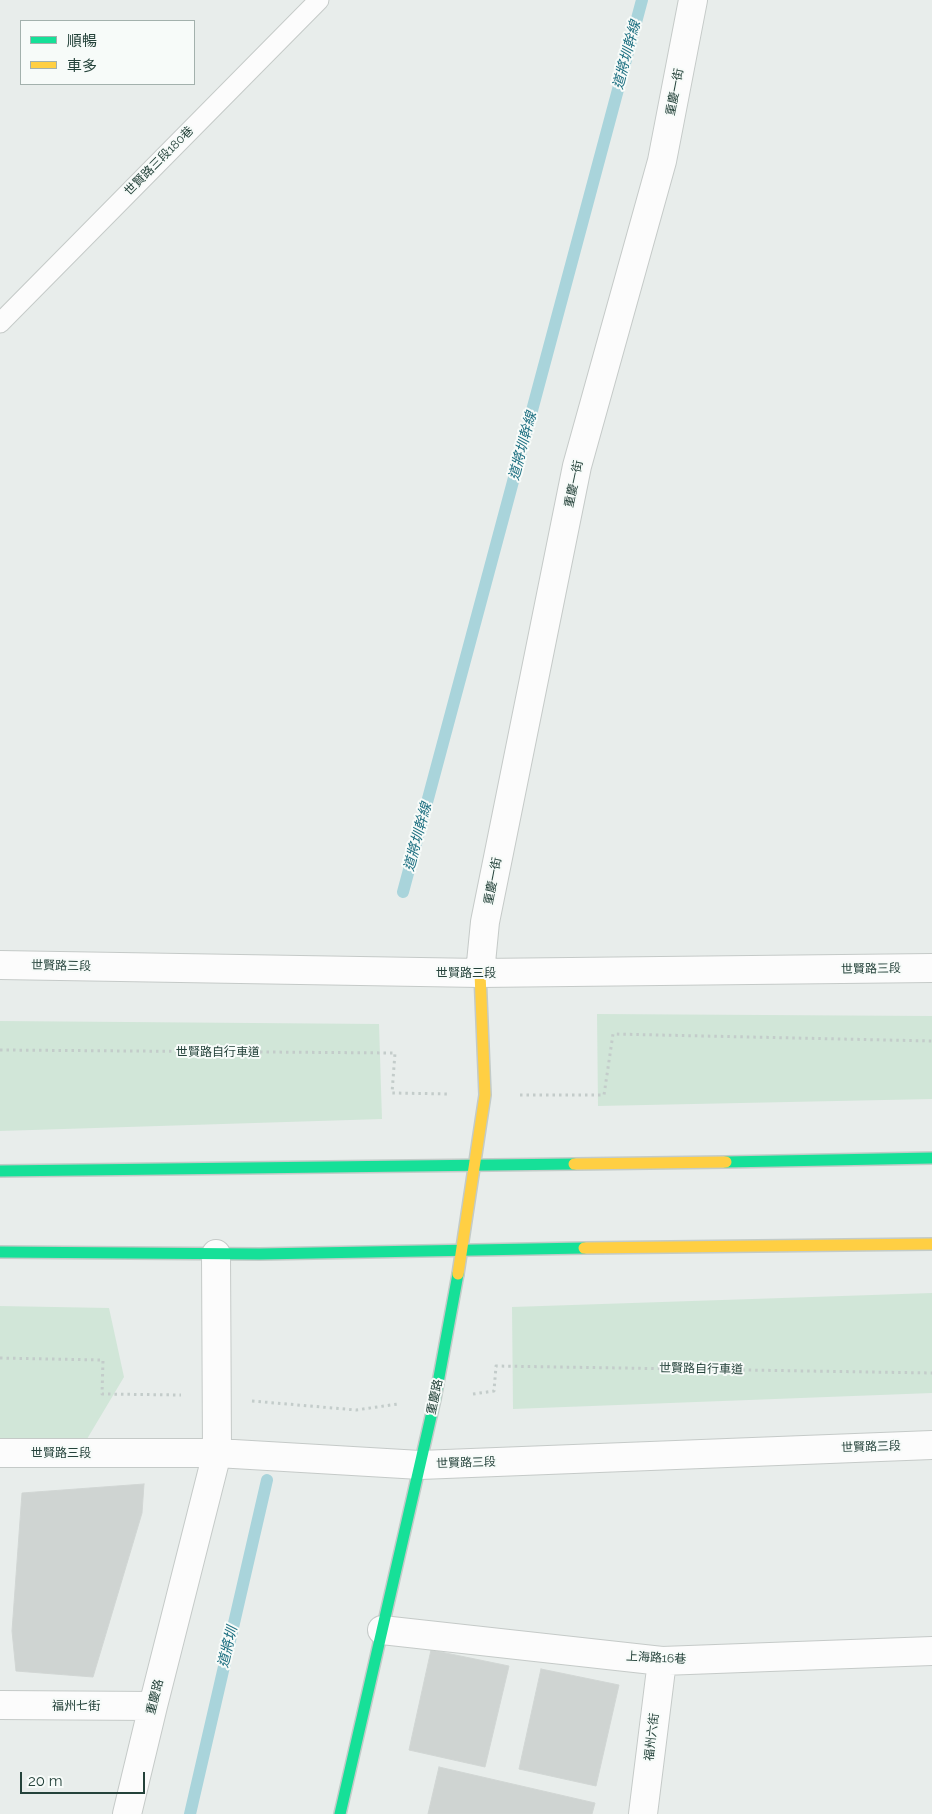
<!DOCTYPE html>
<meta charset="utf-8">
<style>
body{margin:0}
#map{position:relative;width:932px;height:1814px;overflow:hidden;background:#e8edeb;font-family:Raleway,"Noto Sans TC",sans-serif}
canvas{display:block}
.legend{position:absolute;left:20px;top:20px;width:175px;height:65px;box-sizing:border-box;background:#f7fbf9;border:1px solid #a3b1ad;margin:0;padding:6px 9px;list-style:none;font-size:15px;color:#24423a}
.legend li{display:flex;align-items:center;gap:10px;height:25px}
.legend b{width:25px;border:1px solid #a3b1ad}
.scale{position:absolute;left:20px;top:1772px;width:125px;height:22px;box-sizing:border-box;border:2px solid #24423a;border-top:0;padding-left:6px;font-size:15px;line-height:18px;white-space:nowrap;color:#24423a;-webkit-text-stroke:4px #f7fbf9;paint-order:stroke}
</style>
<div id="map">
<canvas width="932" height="1814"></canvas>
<ul class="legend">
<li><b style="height:6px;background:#16e098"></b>順暢</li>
<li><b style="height:6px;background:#ffcf43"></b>車多</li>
</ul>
<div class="scale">20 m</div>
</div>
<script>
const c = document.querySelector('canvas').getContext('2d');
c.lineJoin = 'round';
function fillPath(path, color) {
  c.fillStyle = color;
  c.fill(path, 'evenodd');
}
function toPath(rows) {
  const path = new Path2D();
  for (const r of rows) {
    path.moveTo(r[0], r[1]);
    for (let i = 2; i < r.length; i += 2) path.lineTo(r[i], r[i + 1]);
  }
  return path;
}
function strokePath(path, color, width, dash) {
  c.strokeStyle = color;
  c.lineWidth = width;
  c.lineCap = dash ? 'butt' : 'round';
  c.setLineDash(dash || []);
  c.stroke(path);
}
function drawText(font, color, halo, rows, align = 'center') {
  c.font = font + ' Raleway,"Noto Sans TC",sans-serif';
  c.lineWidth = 4;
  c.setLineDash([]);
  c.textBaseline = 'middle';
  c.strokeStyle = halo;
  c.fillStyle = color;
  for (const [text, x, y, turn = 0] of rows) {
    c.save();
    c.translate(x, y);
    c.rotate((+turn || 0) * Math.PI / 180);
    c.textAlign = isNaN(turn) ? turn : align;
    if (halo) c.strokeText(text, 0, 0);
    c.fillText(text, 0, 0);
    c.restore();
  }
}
fillPath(toPath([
 [597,1014,932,1016,932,1099,598,1106],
 [0,1021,379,1024,382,1119,0,1131],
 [932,1293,932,1393,513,1409,512,1307],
 [0,1306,109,1308,124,1377,87,1439,0,1438]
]), '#d1e6d8');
strokePath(toPath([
 [403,892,642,0],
 [190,1814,267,1480]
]), '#a9d4db', 12);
const building = toPath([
 [144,1484,142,1513,93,1677,16,1671,12,1631,22,1493,144,1484],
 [431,1650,509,1666,485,1767,409,1750,431,1650],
 [541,1669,619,1685,596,1786,519,1769,541,1669],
 [439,1767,595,1803,592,1814,428,1814,439,1767]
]);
fillPath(building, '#cfd4d2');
strokePath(building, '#d1d6d4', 1);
const lane = toPath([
 [0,323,319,0]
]);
const street = toPath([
 [0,965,480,973,932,968],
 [480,973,485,922,577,466,662,161,693,0],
 [0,1453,217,1453,420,1465,932,1445],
 [382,1630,662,1661,932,1651],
 [0,1705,153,1706],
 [127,1814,153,1706,217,1453,216,1254],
 [643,1814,662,1661]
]);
const fast = toPath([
 [726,1162,932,1158],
 [0,1171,574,1164],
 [0,1252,260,1254,584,1248],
 [340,1814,435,1399,458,1274]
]);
const slow = toPath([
 [574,1164,726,1162],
 [584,1248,932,1244],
 [458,1274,485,1095,480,973]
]);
strokePath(lane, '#c5cac8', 21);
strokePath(street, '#c5cac8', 30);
strokePath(fast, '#c3cbc8', 14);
strokePath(slow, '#c3cbc8', 14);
strokePath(toPath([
 [0,1050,395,1053,392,1093,449,1094],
 [520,1095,604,1095,613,1034,932,1041],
 [0,1358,103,1360,102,1394,181,1395],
 [473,1394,494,1391,496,1366,932,1373],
 [252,1401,356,1410,398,1404]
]), '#c3ccca', 3, [2.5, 4]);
strokePath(lane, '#fcfcfc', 19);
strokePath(street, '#fcfcfc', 28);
strokePath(fast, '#16e098', 11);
strokePath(slow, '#ffcf43', 11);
drawText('12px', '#24423a', '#f7fbf9', [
 ["重慶一街",675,92,-79],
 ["世賢路三段180巷",159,161,-45],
 ["重慶一街",574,484,-78],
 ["重慶一街",493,881,-79],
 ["世賢路三段",61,966,1],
 ["世賢路三段",871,969,-1],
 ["世賢路三段",466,973],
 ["世賢路自行車道",218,1052],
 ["世賢路自行車道",701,1369,1],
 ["重慶路",435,1397,-78],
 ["世賢路三段",871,1447,-2],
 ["世賢路三段",61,1453],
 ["世賢路三段",466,1463,-2],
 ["上海路16巷",656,1658,3],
 ["重慶路",155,1697,-76],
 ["福州七街",76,1706],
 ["福州六街",652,1737,-83]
]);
drawText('italic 14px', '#1c6f80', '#f7fbf9', [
 ["道將圳幹線",627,55,-75],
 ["道將圳幹線",523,446,-75],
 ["道將圳幹線",418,837,-75],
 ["道將圳",228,1647,-77]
]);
</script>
